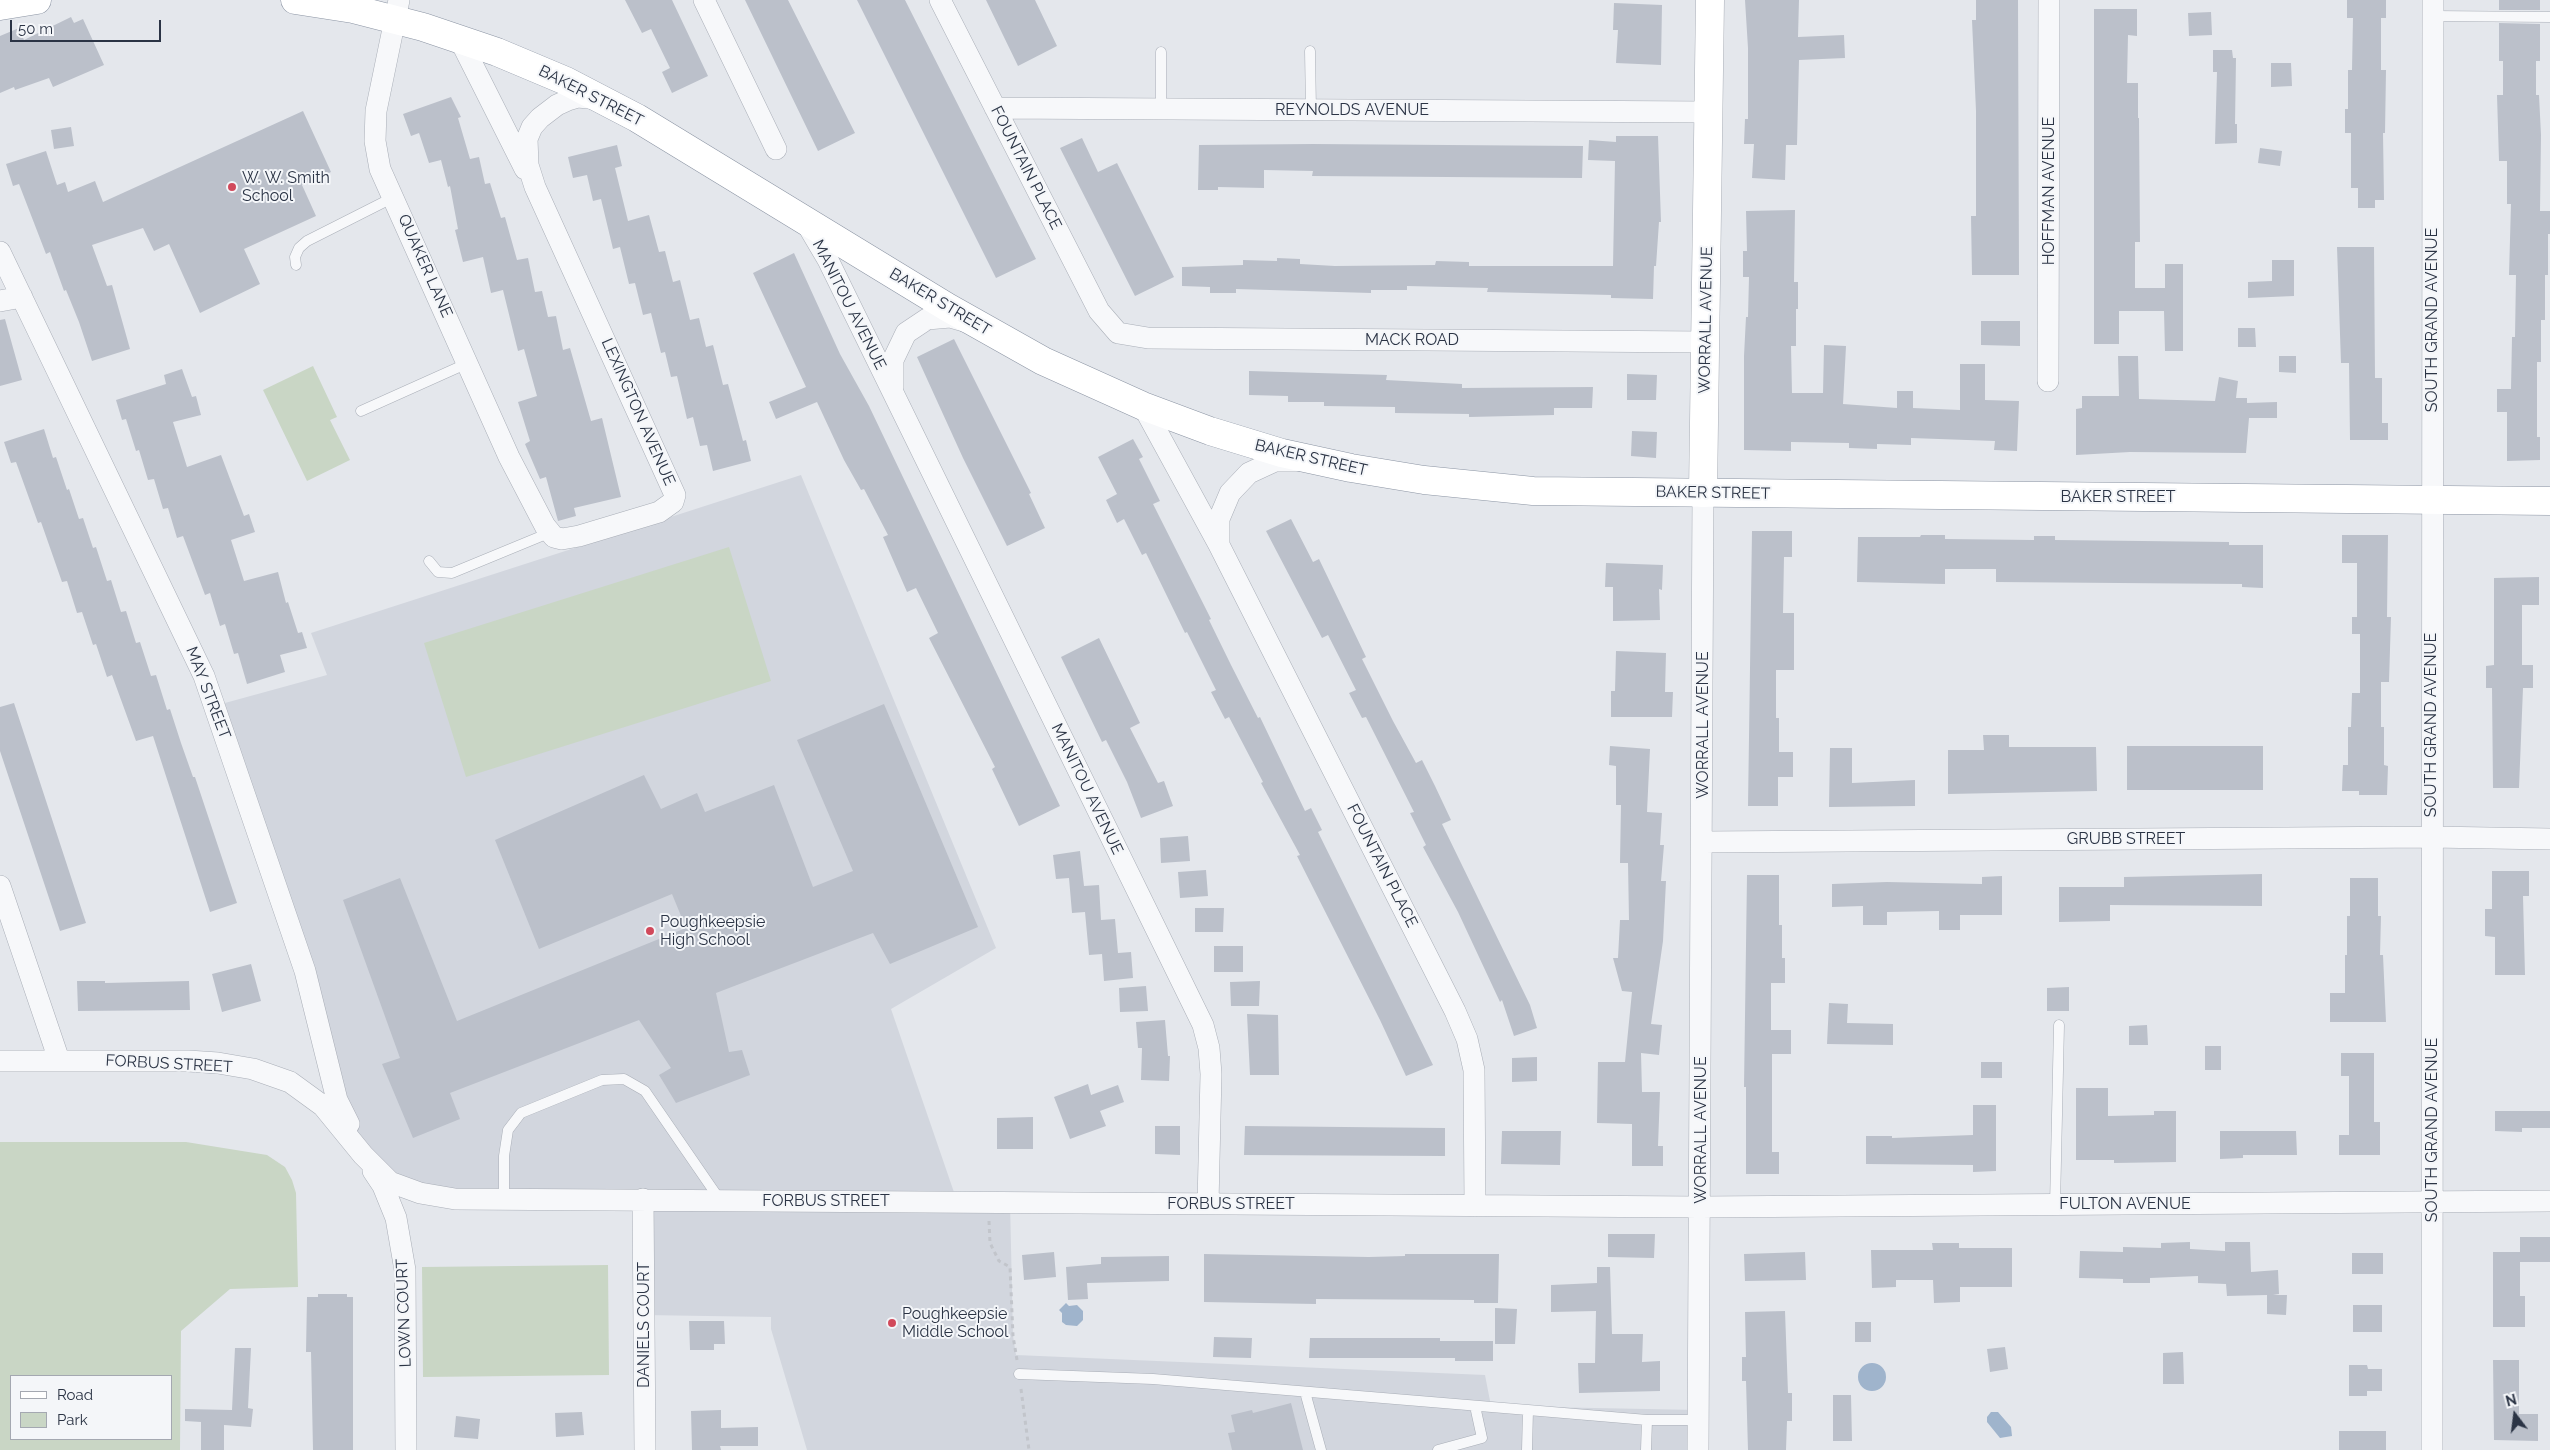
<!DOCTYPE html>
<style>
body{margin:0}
#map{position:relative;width:2550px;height:1450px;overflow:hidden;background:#e4e7ec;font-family:Raleway,sans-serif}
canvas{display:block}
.legend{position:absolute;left:10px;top:1375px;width:162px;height:65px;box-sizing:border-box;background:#f4f6f9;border:1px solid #a4a8b1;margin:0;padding:6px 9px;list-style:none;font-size:15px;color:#2b3445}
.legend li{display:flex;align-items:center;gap:10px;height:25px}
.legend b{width:25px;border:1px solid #a4a8b1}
.north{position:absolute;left:2490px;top:1390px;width:50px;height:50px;-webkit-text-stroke:4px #f4f6f9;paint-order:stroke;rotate:345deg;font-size:14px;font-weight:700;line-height:20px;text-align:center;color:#2b3445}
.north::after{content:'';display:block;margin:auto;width:18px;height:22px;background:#2b3445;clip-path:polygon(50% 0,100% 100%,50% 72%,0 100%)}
.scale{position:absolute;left:10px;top:20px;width:151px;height:22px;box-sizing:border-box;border:2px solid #2b3445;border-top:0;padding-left:6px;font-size:15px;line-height:18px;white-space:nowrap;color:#2b3445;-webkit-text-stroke:4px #f4f6f9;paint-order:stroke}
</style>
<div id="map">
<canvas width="2550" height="1450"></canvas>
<ul class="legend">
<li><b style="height:6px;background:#fff"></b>Road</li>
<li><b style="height:14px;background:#c9d6c5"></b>Park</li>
</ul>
<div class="north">N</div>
<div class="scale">50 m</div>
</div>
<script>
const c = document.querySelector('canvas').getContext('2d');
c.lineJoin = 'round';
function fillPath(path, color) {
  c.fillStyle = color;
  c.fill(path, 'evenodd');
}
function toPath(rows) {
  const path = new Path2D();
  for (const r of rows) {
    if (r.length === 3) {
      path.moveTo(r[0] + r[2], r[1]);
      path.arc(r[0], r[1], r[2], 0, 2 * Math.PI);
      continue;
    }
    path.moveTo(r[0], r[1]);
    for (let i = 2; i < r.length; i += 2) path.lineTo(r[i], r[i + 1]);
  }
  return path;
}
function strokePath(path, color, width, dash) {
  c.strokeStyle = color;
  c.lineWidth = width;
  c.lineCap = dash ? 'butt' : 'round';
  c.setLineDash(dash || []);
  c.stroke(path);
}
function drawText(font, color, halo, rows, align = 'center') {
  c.font = font + ' Raleway,sans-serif';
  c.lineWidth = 4;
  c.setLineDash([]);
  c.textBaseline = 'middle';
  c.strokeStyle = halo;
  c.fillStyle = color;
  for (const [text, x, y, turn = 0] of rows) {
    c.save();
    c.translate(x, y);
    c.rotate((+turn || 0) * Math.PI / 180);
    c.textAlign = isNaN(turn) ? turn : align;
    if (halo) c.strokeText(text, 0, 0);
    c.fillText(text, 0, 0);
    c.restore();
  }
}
fillPath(toPath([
 [801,475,996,948,891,1009,957,1201,1010,1202,1013,1336,1016,1355,1485,1375,1491,1406,1698,1410,1698,1450,807,1450,771,1329,771,1317,644,1315,642,1200,420,1193,363,1155,214,706,327,675,311,633]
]), '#d2d6de');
fillPath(toPath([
 [313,366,337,417,330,420,350,460,307,481,263,390],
 [729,547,771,681,466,777,424,643],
 [0,1142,186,1142,267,1155,285,1167,292,1180,296,1193,298,1287,230,1289,181,1331,180,1450,0,1450],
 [11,1376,171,1376,171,1439,11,1439],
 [608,1265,609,1375,423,1377,422,1267]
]), '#c9d6c5');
fillPath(toPath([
 [1066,1303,1069,1306,1077,1305,1083,1311,1083,1320,1077,1326,1066,1325,1062,1322,1062,1313,1059,1310],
 [1872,1377,14],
 [1991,1412,1998,1412,2011,1427,2012,1436,2000,1438,1987,1422,1987,1417]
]), '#9fb4cc');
fillPath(toPath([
 [625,0,672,0,708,76,672,93,662,72,670,68,651,29,642,33],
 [745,0,788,0,855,133,818,151],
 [857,0,905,0,1036,259,996,278],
 [986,0,1035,0,1057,46,1018,66],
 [1745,0,1799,0,1798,37,1844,35,1845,58,1799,60,1797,145,1786,145,1785,180,1752,178,1754,144,1744,144,1745,119,1748,119,1748,48],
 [1976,0,2018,0,2019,275,1972,275,1971,216,1976,216,1976,111,1972,20,1976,20],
 [2347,0,2386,0,2386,18,2381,18,2381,70,2386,70,2385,133,2383,133,2384,200,2375,200,2375,208,2358,208,2358,188,2351,188,2351,133,2345,133,2345,109,2348,109,2348,70,2352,70,2353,18,2347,18],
 [2499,0,2540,0,2540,10,2499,10],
 [1614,3,1662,5,1661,65,1616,63,1618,30,1613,30],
 [2094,9,2137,9,2137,36,2128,35,2127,83,2138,83,2138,118,2139,118,2140,242,2135,242,2135,288,2165,288,2165,264,2183,264,2183,351,2165,351,2164,311,2119,311,2119,344,2094,344],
 [2211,12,2212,35,2189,36,2188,13],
 [71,17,74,23,83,19,104,65,53,87,49,78,15,90,14,87,0,93,0,36,19,28,24,40],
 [2499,23,2540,24,2540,61,2536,61,2536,95,2539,95,2541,135,2540,211,2550,211,2550,234,2548,234,2548,275,2545,275,2545,320,2541,320,2541,362,2537,362,2537,437,2540,437,2540,460,2507,461,2507,412,2497,412,2497,389,2511,389,2512,337,2515,337,2516,275,2509,275,2511,204,2507,204,2507,161,2499,161,2497,95,2503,95,2503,61,2499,61],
 [2213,50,2232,50,2233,58,2236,58,2235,124,2237,124,2237,143,2215,144,2217,72,2213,72],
 [2271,63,2291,63,2292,86,2271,87],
 [451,97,461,117,458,118,470,159,479,157,485,184,490,183,501,218,505,217,517,260,528,258,535,292,542,291,548,317,556,316,563,350,570,348,591,421,602,418,621,497,574,508,576,516,558,521,546,477,540,479,525,444,530,441,518,402,537,396,524,349,518,351,503,290,491,293,483,257,463,262,455,230,458,229,450,186,448,187,441,160,429,163,419,133,411,136,403,114],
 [303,111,331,172,302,185,316,216,244,249,260,284,200,313,169,244,154,251,143,228,92,245,107,286,112,285,130,349,92,361,79,322,66,290,64,291,50,252,46,254,19,184,13,186,6,164,46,151,57,185,65,182,68,192,95,181,103,202],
 [71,127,74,146,54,149,51,130],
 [1616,136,1658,136,1661,222,1659,222,1656,266,1654,266,1653,299,1611,298,1611,295,1487,292,1488,288,1407,286,1407,290,1371,290,1371,293,1236,289,1236,293,1210,293,1210,287,1182,286,1182,267,1243,265,1243,260,1277,261,1277,258,1300,259,1300,264,1335,266,1435,265,1436,261,1469,262,1469,266,1613,266,1615,161,1588,160,1589,140,1616,142],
 [1082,138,1098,172,1117,163,1174,277,1135,296,1060,148],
 [1313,144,1583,146,1582,178,1312,176,1313,171,1264,170,1264,188,1218,187,1218,190,1198,190,1199,145],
 [617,145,622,166,615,168,628,221,649,215,659,252,665,251,673,282,680,280,690,320,699,318,706,347,713,345,723,385,728,384,743,441,746,440,751,461,713,471,707,445,700,446,693,417,687,419,677,376,671,377,665,352,661,353,651,313,643,315,635,283,629,284,620,247,613,249,601,199,593,201,587,175,573,178,568,157],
 [2260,148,2282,151,2280,166,2258,163],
 [1795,210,1794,282,1798,282,1798,309,1796,309,1796,346,1791,346,1792,393,1823,393,1824,345,1846,346,1843,404,1897,408,1897,391,1913,391,1913,408,1960,410,1960,364,1985,364,1985,400,2019,401,2017,451,1994,450,1995,441,1911,438,1911,445,1877,444,1877,449,1849,448,1849,443,1791,442,1791,451,1744,450,1744,356,1746,317,1748,317,1749,277,1743,277,1743,251,1747,251,1746,211],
 [2337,247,2374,247,2375,378,2382,378,2382,423,2388,423,2388,440,2350,440,2349,363,2341,363],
 [794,253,840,354,869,406,1060,806,1019,826,992,769,995,767,929,638,938,633,916,588,907,592,883,537,888,535,864,489,861,490,844,460,817,402,776,419,769,402,806,387,753,273],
 [2272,260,2294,260,2294,296,2248,298,2248,282,2272,281],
 [5,319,22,380,0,386,0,320],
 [1981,321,2020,321,2020,346,1981,345],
 [2238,328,2255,328,2256,347,2238,347],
 [954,339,1031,493,1029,494,1045,528,1007,546,963,458,917,357],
 [2118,356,2138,356,2139,399,2215,401,2219,377,2238,381,2236,398,2247,398,2247,403,2277,402,2277,418,2249,418,2246,453,2130,452,2076,455,2076,409,2082,408,2082,396,2119,396],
 [2279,356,2296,356,2296,373,2279,372],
 [182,369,192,397,196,396,201,415,173,422,187,467,221,455,244,516,249,514,255,532,231,540,244,581,278,572,286,603,288,602,298,633,302,632,307,648,280,655,285,672,247,684,238,653,234,654,225,624,220,626,210,593,205,595,183,536,177,538,168,508,163,509,154,479,148,480,139,450,136,451,126,419,122,420,116,400,166,384,164,375],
 [1249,371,1387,375,1386,380,1462,384,1462,388,1593,387,1592,408,1554,408,1554,415,1469,417,1469,414,1395,413,1395,407,1324,406,1324,402,1288,402,1288,396,1249,395],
 [1627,374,1657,375,1656,400,1627,400],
 [44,429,53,458,56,457,67,490,69,489,79,519,83,518,93,548,96,547,107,581,111,580,121,612,126,611,136,643,140,642,151,676,156,675,167,710,170,709,181,743,193,777,195,777,237,903,210,912,153,736,136,741,112,675,107,677,96,644,93,645,82,612,77,613,67,581,62,582,41,522,38,523,16,462,11,463,4,442],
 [1632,431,1657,432,1656,458,1631,456],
 [1133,439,1143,457,1139,459,1160,501,1153,504,1211,619,1209,620,1231,665,1258,718,1260,717,1305,811,1311,808,1322,830,1318,832,1433,1065,1406,1076,1380,1020,1297,856,1300,855,1261,783,1263,782,1229,717,1225,719,1211,692,1216,690,1187,632,1185,633,1146,553,1142,555,1124,519,1117,523,1106,500,1117,494,1098,457],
 [1291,519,1313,562,1319,559,1366,657,1362,659,1393,721,1416,763,1422,760,1435,786,1451,820,1442,824,1530,1005,1537,1028,1514,1036,1502,1000,1500,1002,1458,912,1423,847,1426,845,1410,813,1414,812,1366,717,1362,718,1349,693,1356,690,1328,635,1322,638,1266,531],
 [1752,531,1792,531,1792,557,1784,557,1783,613,1794,613,1794,670,1776,670,1776,718,1779,718,1779,752,1793,752,1793,777,1778,777,1778,806,1748,806],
 [1921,535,1945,535,1945,539,2034,540,2034,536,2055,536,2055,540,2229,542,2229,545,2263,545,2263,588,2242,587,2242,584,1996,582,1996,569,1945,569,1945,584,1857,582,1858,537,1920,537],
 [2342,535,2388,535,2387,617,2391,617,2389,682,2381,682,2381,727,2384,727,2384,765,2388,766,2387,795,2359,795,2359,791,2342,791,2343,765,2348,765,2348,727,2351,727,2352,693,2360,693,2360,634,2352,634,2352,617,2357,617,2357,563,2342,563],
 [1606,563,1663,565,1662,590,1659,589,1660,620,1613,621,1613,587,1605,587],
 [2539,577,2539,605,2522,605,2522,665,2533,665,2533,688,2523,688,2519,788,2493,788,2492,688,2486,688,2486,666,2494,665,2494,578],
 [1099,638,1140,723,1130,728,1158,783,1164,781,1173,806,1141,818,1127,782,1106,740,1102,742,1061,657],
 [1616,651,1666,653,1665,692,1673,692,1672,717,1611,717,1611,691,1615,691],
 [14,703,86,923,60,931,0,751,0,707],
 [884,704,978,927,890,964,873,933,716,993,729,1052,742,1050,750,1075,676,1103,659,1075,671,1068,639,1020,450,1093,460,1119,413,1138,382,1064,400,1058,343,900,400,878,457,1021,686,928,672,894,539,949,495,840,644,775,661,809,697,793,705,812,774,785,813,887,853,871,797,740],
 [1983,735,2009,735,2009,747,2096,747,2097,791,1948,794,1948,750,1984,750],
 [1610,746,1650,749,1647,812,1662,813,1660,845,1664,845,1661,881,1666,881,1663,941,1651,1024,1662,1025,1659,1055,1641,1053,1642,1092,1660,1092,1658,1146,1663,1146,1663,1166,1632,1166,1632,1124,1597,1123,1598,1062,1625,1062,1632,992,1622,991,1613,958,1618,958,1620,920,1629,920,1628,863,1620,863,1621,805,1616,805,1616,766,1609,765],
 [2127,746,2263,746,2263,790,2127,790],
 [1830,748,1852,748,1852,783,1915,780,1915,806,1829,807],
 [1188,836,1190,861,1161,863,1160,838],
 [1080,851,1084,886,1099,885,1101,920,1115,919,1118,953,1131,952,1133,978,1104,981,1102,954,1089,955,1085,912,1072,913,1069,878,1056,879,1053,855],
 [1206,870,1208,896,1180,898,1178,872],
 [2492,871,2529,871,2529,896,2523,896,2525,975,2495,975,2495,937,2485,936,2485,909,2492,909],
 [2262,874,2262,906,2110,905,2110,921,2059,922,2059,887,2124,887,2124,877],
 [1747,875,1779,875,1779,925,1782,925,1782,958,1785,958,1785,983,1771,983,1771,1030,1791,1030,1791,1054,1772,1054,1772,1152,1779,1152,1779,1174,1746,1174,1746,1087,1744,1087],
 [2002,876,2002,915,1960,915,1960,930,1939,930,1939,911,1887,912,1887,925,1863,925,1863,906,1832,907,1832,884,1887,882,1982,884,1982,877],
 [2350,878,2378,878,2378,916,2381,916,2380,955,2383,955,2386,1022,2330,1022,2330,993,2345,993,2345,955,2347,955,2347,916,2350,916],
 [1195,908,1224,908,1223,932,1195,932],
 [1214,946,1243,946,1243,972,1214,972],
 [251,964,261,1001,222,1012,212,974],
 [77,981,105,981,105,983,189,981,190,1010,78,1011],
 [1260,981,1259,1006,1231,1006,1230,982],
 [1146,986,1148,1011,1120,1012,1119,988],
 [2069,987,2069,1011,2047,1011,2047,988],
 [1829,1003,1848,1004,1847,1023,1893,1024,1893,1045,1827,1044],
 [1247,1014,1278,1015,1279,1075,1250,1075],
 [1165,1020,1168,1056,1170,1056,1169,1081,1141,1080,1142,1048,1138,1048,1136,1022],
 [2147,1025,2148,1045,2129,1045,2129,1026],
 [2205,1046,2221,1046,2221,1070,2205,1070],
 [2341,1053,2374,1053,2374,1122,2380,1122,2380,1155,2339,1155,2339,1135,2349,1135,2349,1076,2341,1076],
 [1537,1057,1537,1081,1512,1082,1512,1058],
 [1981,1062,2002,1062,2002,1078,1981,1078],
 [1088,1084,1091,1095,1118,1085,1124,1102,1100,1111,1106,1126,1070,1139,1054,1097],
 [2076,1088,2108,1088,2108,1116,2154,1115,2154,1111,2176,1111,2176,1162,2114,1163,2114,1160,2076,1160],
 [1973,1105,1996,1105,1996,1171,1973,1172,1973,1165,1866,1164,1866,1136,1892,1136,1892,1138,1973,1135],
 [2495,1111,2550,1111,2550,1128,2522,1128,2522,1132,2495,1131],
 [1033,1117,1033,1149,997,1149,997,1118],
 [1155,1126,1180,1126,1180,1155,1155,1154],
 [1245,1126,1445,1128,1445,1156,1244,1155],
 [1502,1131,1561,1131,1560,1165,1501,1164],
 [2220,1131,2296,1131,2297,1155,2243,1155,2243,1158,2220,1159],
 [1608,1234,1655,1234,1654,1258,1608,1257],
 [2520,1237,2550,1237,2550,1262,2520,1262,2520,1296,2525,1296,2525,1327,2493,1327,2493,1252,2520,1252],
 [2190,1242,2190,1249,2225,1251,2225,1242,2250,1242,2251,1272,2278,1270,2279,1294,2273,1295,2287,1295,2286,1315,2267,1314,2267,1295,2227,1296,2226,1284,2198,1283,2198,1276,2150,1278,2150,1283,2123,1283,2123,1279,2079,1278,2080,1251,2123,1252,2123,1247,2161,1248,2161,1243],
 [1932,1243,1959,1243,1959,1248,2012,1248,2012,1287,1960,1287,1960,1302,1934,1303,1933,1280,1896,1280,1896,1287,1872,1288,1871,1250,1933,1250],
 [1054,1252,1056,1277,1024,1280,1022,1255],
 [1805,1252,1806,1280,1745,1281,1744,1254],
 [2352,1253,2383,1253,2383,1274,2352,1274],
 [1204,1254,1369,1257,1405,1256,1405,1254,1499,1254,1498,1303,1474,1303,1474,1300,1316,1299,1316,1304,1204,1302],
 [1169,1256,1169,1281,1087,1283,1088,1299,1068,1300,1066,1267,1101,1264,1101,1257],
 [1597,1267,1610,1267,1612,1334,1643,1334,1642,1362,1660,1361,1660,1391,1579,1393,1578,1363,1595,1363,1596,1311,1551,1312,1551,1285,1597,1283],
 [318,1294,347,1294,347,1297,353,1297,353,1450,313,1450,311,1352,306,1352,307,1297,318,1297],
 [2353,1305,2382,1305,2382,1332,2353,1332],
 [1495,1308,1517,1309,1515,1344,1495,1344],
 [1785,1311,1788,1393,1792,1393,1792,1421,1787,1421,1786,1450,1748,1450,1746,1381,1742,1381,1742,1357,1746,1357,1745,1312],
 [689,1321,724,1321,725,1344,714,1344,714,1350,690,1350],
 [1855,1322,1871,1322,1871,1342,1855,1342],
 [1214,1337,1252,1338,1251,1358,1213,1357],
 [1310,1338,1440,1338,1440,1341,1493,1341,1493,1361,1455,1361,1455,1358,1309,1358],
 [2005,1347,2008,1369,1990,1372,1987,1349],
 [235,1348,251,1348,248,1408,253,1409,251,1427,224,1425,224,1450,201,1450,201,1422,185,1421,185,1409,232,1410],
 [2183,1352,2184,1384,2163,1384,2163,1353],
 [2493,1360,2519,1360,2519,1414,2538,1414,2538,1441,2494,1440],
 [2349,1365,2367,1365,2368,1369,2382,1369,2382,1391,2367,1391,2367,1396,2349,1396],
 [1833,1395,1851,1395,1852,1441,1833,1441],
 [1291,1403,1303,1450,1232,1450,1228,1433,1235,1432,1231,1415,1252,1410,1253,1413],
 [721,1410,721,1428,758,1427,758,1446,720,1446,721,1450,692,1450,691,1411],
 [582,1412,584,1435,556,1437,555,1413],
 [456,1416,480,1419,478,1439,454,1437],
 [2339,1431,2386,1431,2386,1450,2339,1450]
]), '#bbc0ca');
const service = toPath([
 [2433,16,2550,17],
 [1310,51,1311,110],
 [1161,52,1161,109],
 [296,265,295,257,299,248,307,241,394,197],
 [361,411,468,363],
 [429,561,438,572,452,573,549,533],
 [504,1198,504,1156,508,1130,521,1113,602,1080,624,1079,645,1091,720,1200],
 [2055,1205,2059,1025],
 [1019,1374,1153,1379,1528,1410],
 [1305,1392,1321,1450],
 [1647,1420,1698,1420],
 [1438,1450,1482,1438,1475,1406],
 [1527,1450,1528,1410,1647,1420,1646,1450]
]);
const minor = toPath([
 [399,0,376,111,375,141,380,169,509,457,545,526,554,537,562,539,579,536,659,512,673,502,675,495,535,187,528,165,527,139,532,127,540,118,557,105,568,100,578,97,599,99],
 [704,0,776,149],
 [940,0,1099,311,1118,333,1148,338,1705,342],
 [459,38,525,169],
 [995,108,1708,112],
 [805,221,828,260,1203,1025,1209,1048,1211,1074,1208,1204],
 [0,252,204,676,305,971,337,1100,349,1124],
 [0,301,22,297],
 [2048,381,2049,0],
 [893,388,893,360,906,333,927,319,950,317,967,322],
 [1143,406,1219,545,1455,1011,1467,1039,1474,1070,1475,1206],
 [1219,545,1219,519,1230,493,1249,473,1275,461,1296,461],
 [1703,842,2431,837,2550,839],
 [0,886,59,1060],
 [0,1061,188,1061,218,1063,253,1069,290,1082,323,1106,363,1155,390,1182,420,1193,455,1199,1700,1207,2550,1201],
 [373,1171,383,1186,396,1218,405,1270,406,1450],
 [643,1199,645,1450],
 [1698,1450,1703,493],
 [2432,1450,2433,0]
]);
const secondary = toPath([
 [1703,493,1710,0]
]);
const trunk = toPath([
 [295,0,353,9,423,27,497,52,566,81,637,118,947,307,1043,361,1143,406,1210,431,1282,453,1351,468,1424,480,1533,491,2550,501],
 [0,6,37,0]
]);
strokePath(service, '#a9aeb7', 11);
strokePath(minor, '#a9aeb7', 22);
strokePath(secondary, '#a9aeb7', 29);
strokePath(trunk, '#8b94a3', 29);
strokePath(toPath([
 [989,1221,990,1243,999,1261,1010,1267,1013,1336,1017,1360],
 [1021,1389,1029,1450]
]), '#c2c5cb', 3, [4, 4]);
strokePath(service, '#f7f8fa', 10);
strokePath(minor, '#f7f8fa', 21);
strokePath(secondary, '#fff', 28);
strokePath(trunk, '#fff', 28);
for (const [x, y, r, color] of [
 [232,187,5,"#d1495b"],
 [650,931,5,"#d1495b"],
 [892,1323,5,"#d1495b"]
]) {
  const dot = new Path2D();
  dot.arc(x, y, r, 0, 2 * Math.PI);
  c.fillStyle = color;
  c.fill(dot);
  strokePath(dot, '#f4f6f9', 2);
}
drawText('16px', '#2b3445', '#f4f6f9', [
 ["BAKER STREET",591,96,27],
 ["REYNOLDS AVENUE",1352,110],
 ["FOUNTAIN PLACE",1026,168,63],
 ["HOFFMAN AVENUE",2049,191,-90],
 ["QUAKER LANE",425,266,66],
 ["BAKER STREET",940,302,31],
 ["MANITOU AVENUE",849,305,63],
 ["WORRALL AVENUE",1706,320,-89],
 ["SOUTH GRAND AVENUE",2432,320,-90],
 ["MACK ROAD",1412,340],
 ["LEXINGTON AVENUE",638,412,66],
 ["BAKER STREET",1311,458,13],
 ["BAKER STREET",1713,493,1],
 ["BAKER STREET",2118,497],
 ["MAY STREET",208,693,69],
 ["WORRALL AVENUE",1703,725,-90],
 ["SOUTH GRAND AVENUE",2431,725,-90],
 ["MANITOU AVENUE",1087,789,64],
 ["GRUBB STREET",2126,839],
 ["FOUNTAIN PLACE",1382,866,63],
 ["FORBUS STREET",169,1064,3],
 ["WORRALL AVENUE",1701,1130,-90],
 ["SOUTH GRAND AVENUE",2432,1130,-90],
 ["FORBUS STREET",826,1201],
 ["FORBUS STREET",1231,1204],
 ["FULTON AVENUE",2125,1204],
 ["LOWN COURT",404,1313,-92],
 ["DANIELS COURT",644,1325,-90]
]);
drawText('16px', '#2b3445', '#f4f6f9', [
 ["W. W. Smith",242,178],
 ["School",242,196],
 ["Poughkeepsie",660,922],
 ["High School",660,940],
 ["Poughkeepsie",902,1314],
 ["Middle School",902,1332]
], 'left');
</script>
